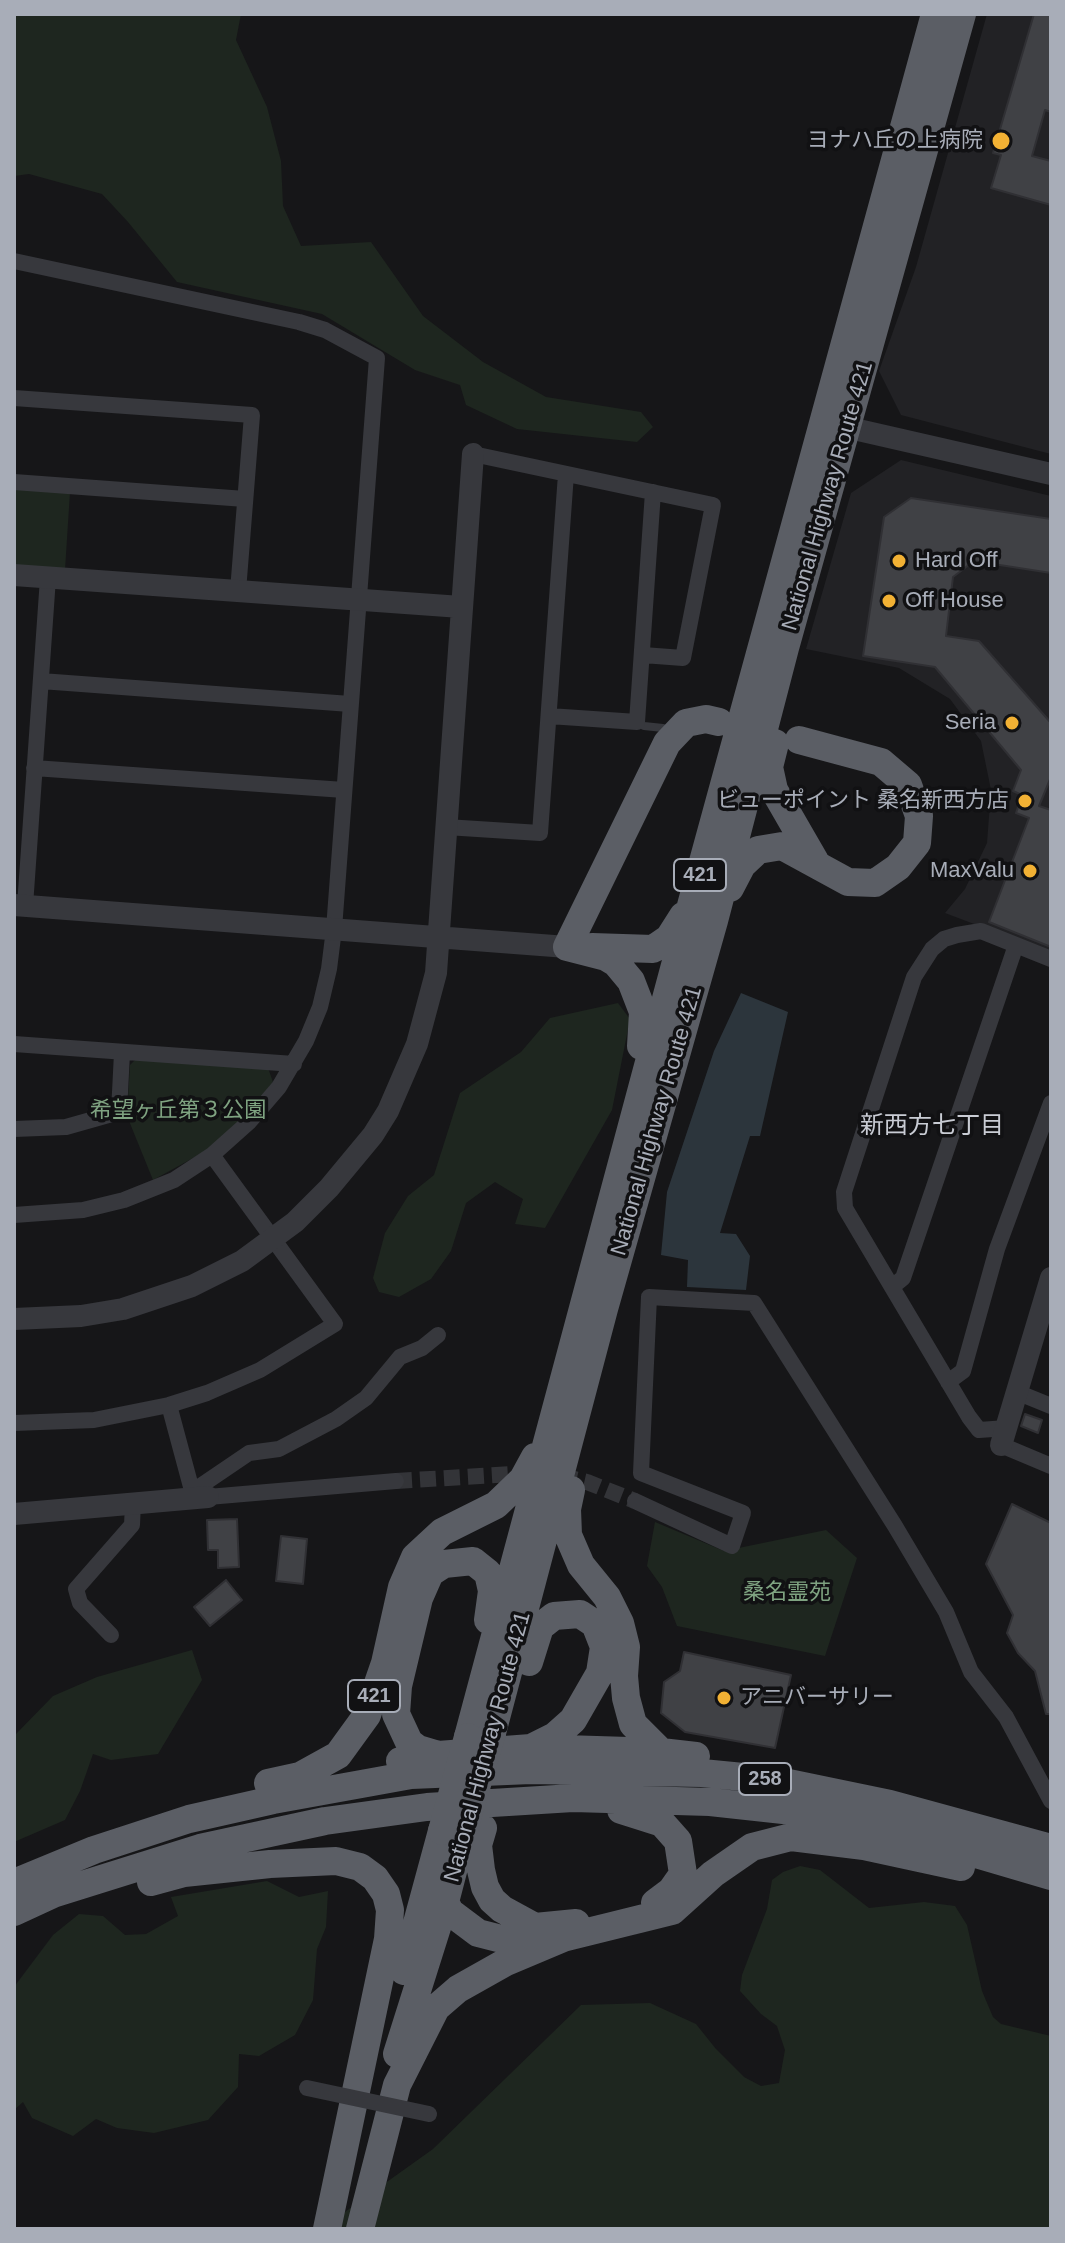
<!DOCTYPE html>
<meta charset="utf-8">
<style>
body{margin:0}
#map{position:relative;width:1065px;height:2243px;overflow:hidden;background:#161618;font-family:Helvetica,sans-serif}
canvas{display:block}
.frame{position:absolute;inset:0;border:16px solid #a8adb8;pointer-events:none}
</style>
<div id="map">
<canvas width="1065" height="2243"></canvas>
<div class="frame"></div>
</div>
<script>
const c = document.querySelector('canvas').getContext('2d');
c.lineJoin = 'round';
function fillPath(path, color) {
  c.fillStyle = color;
  c.fill(path, 'evenodd');
}
function toPath(rows) {
  const path = new Path2D();
  for (const r of rows) {
    path.moveTo(r[0], r[1]);
    for (let i = 2; i < r.length; i += 2) path.lineTo(r[i], r[i + 1]);
  }
  return path;
}
function strokePath(path, color, width, dash) {
  c.strokeStyle = color;
  c.lineWidth = width;
  c.lineCap = dash ? 'butt' : 'round';
  c.setLineDash(dash || []);
  c.stroke(path);
}
function drawText(font, color, halo, rows, align = 'center') {
  c.font = font + ' Helvetica,"Noto Sans JP",sans-serif';
  c.lineWidth = 7;
  c.setLineDash([]);
  c.textBaseline = 'middle';
  c.strokeStyle = halo;
  c.fillStyle = color;
  for (const [text, x, y, turn = 0] of rows) {
    c.save();
    c.translate(x, y);
    c.rotate((+turn || 0) * Math.PI / 180);
    c.textAlign = isNaN(turn) ? turn : align;
    if (halo) c.strokeText(text, 0, 0);
    c.fillText(text, 0, 0);
    c.restore();
  }
}
fillPath(toPath([
 [987,14,1051,14,1051,454,901,415,879,371,916,267],
 [901,460,1051,496,1051,953,945,913,965,889,987,843,991,790,981,741,950,699,899,668,806,649,851,493]
]), '#222225');
fillPath(toPath([
 [14,14,241,14,236,40,267,107,281,161,283,206,301,246,371,242,423,316,483,362,546,397,641,412,653,427,637,442,517,429,466,405,460,385,415,370,322,314,177,282,128,222,102,194,29,174,14,176],
 [14,489,70,492,65,570,14,565],
 [618,1003,630,1019,612,1110,545,1228,515,1224,523,1199,495,1182,466,1203,451,1251,431,1279,399,1297,379,1292,373,1278,385,1233,408,1196,434,1175,460,1093,521,1052,550,1018],
 [136,1059,268,1068,273,1082,242,1120,206,1151,153,1180,127,1116,130,1065],
 [655,1522,724,1551,826,1530,857,1558,825,1656,677,1626,662,1587,647,1566],
 [192,1650,202,1680,158,1754,111,1760,93,1754,80,1791,65,1820,14,1842,14,1743,16,1734,53,1696,97,1677],
 [800,1866,820,1870,869,1908,924,1902,955,1906,967,1925,982,1991,993,2017,1001,2024,1051,2036,1051,2229,321,2229,433,2149,581,2005,650,2003,696,2024,716,2049,744,2077,761,2086,779,2083,785,2050,777,2026,761,2014,740,1991,742,1975,767,1909,772,1880,783,1872],
 [267,1881,299,1897,328,1891,326,1927,317,1949,313,2000,295,2035,259,2056,239,2054,238,2087,208,2120,154,2133,117,2128,96,2119,73,2136,32,2118,23,2102,14,2110,14,1987,53,1935,79,1914,103,1916,125,1935,146,1934,178,1916,171,1897]
]), '#1e261f');
fillPath(toPath([
 [741,993,788,1012,760,1136,750,1136,720,1233,736,1234,750,1256,746,1290,687,1287,688,1260,661,1255,667,1192,714,1051]
]), '#2c353c');
const building = toPath([
 [1034,14,1051,14,1051,112,1045,110,1032,156,1051,161,1051,205,991,188,1001,155,993,153,1034,14],
 [911,498,1051,519,1051,573,974,561,953,577,946,636,979,641,1051,723,1051,777,1039,806,1051,810,1051,947,989,922,1029,818,1016,813,1022,795,1013,791,1021,770,935,667,863,656,884,517,911,498],
 [1025,1414,1042,1420,1038,1433,1021,1426,1025,1414],
 [1012,1504,1051,1523,1051,1714,1046,1714,1035,1671,1018,1653,1007,1633,1013,1615,986,1564,1012,1504],
 [237,1519,239,1567,218,1568,218,1550,208,1550,207,1520,237,1519],
 [281,1536,307,1539,303,1584,276,1581,281,1536],
 [226,1580,242,1600,210,1626,194,1607,226,1580],
 [684,1652,791,1675,775,1748,685,1732,661,1713,664,1682,680,1671,684,1652]
]);
fillPath(building, '#404145');
strokePath(building, '#303034', 2);
strokePath(toPath([
 [561,1476,587,1482,635,1501],
 [396,1481,530,1473]
]), '#333438', 16, [16, 8]);
strokePath(toPath([
 [637,722,644,726,663,728]
]), '#37383d', 8);
strokePath(toPath([
 [14,261,299,322,325,330,377,358,334,929,329,969,320,1007,306,1041,279,1087,249,1122,212,1155,174,1180,124,1200,83,1210,14,1215],
 [14,398,252,415,238,591],
 [473,454,713,505,683,658,643,655],
 [14,482,245,499],
 [41,681,350,704],
 [549,716,637,722,653,492],
 [34,768,344,790],
 [446,827,540,833,566,474],
 [25,906,48,578],
 [14,1044,294,1064],
 [14,1129,66,1127,119,1112,122,1053],
 [892,1287,903,1278,1016,945],
 [948,1382,963,1371,997,1249,1051,1103],
 [1019,1393,1051,1406],
 [169,1405,194,1498],
 [14,1423,94,1420,169,1405,207,1393,260,1370,335,1324,212,1155],
 [1007,1428,979,1430,969,1417,845,1208,844,1192,914,977,932,949,944,939,957,935,981,931,1051,959],
 [1001,1445,1051,1466],
 [193,1491,249,1453,279,1449,336,1419,366,1398,400,1357,422,1348,438,1335],
 [208,1497,396,1481],
 [635,1501,732,1546,743,1513,641,1473,649,1297,754,1303,895,1526,946,1612,971,1672,1006,1717,1051,1801],
 [111,1635,80,1603,76,1589,132,1525,133,1503]
]), '#37383d', 16);
strokePath(toPath([
 [832,424,1051,474],
 [14,575,461,607],
 [14,905,567,947],
 [14,1319,81,1316,123,1309,192,1286,242,1261,295,1222,329,1188,373,1135,388,1111,417,1044,436,973,473,454],
 [1001,1445,1051,1278],
 [14,1514,208,1497]
]), '#37383d', 22);
strokePath(toPath([
 [775,743,769,767,774,790,815,861],
 [730,888,742,865,758,850,782,846,848,882,875,883,898,867,917,843,919,816,908,785,881,762,799,740],
 [567,947,667,743,686,723,706,719,719,722],
 [567,947,606,957,616,963,631,981,643,1012,641,1046],
 [592,947,653,949,669,938,683,916],
 [571,1490,567,1509,568,1535,581,1565,607,1597,620,1623,626,1647,624,1676,626,1698,633,1724,661,1752,696,1756],
 [492,1733,604,1309,714,921,785,648,962,14],
 [468,1737,692,902,935,14],
 [532,1748,661,1752],
 [438,1755,418,1749,409,1742,396,1714,398,1686,419,1598,430,1573,444,1564,473,1561,488,1573,492,1591,488,1620],
 [400,1761,438,1755,531,1748,555,1736,573,1720,600,1673,604,1647,595,1624,580,1614,554,1616,540,1627,529,1662],
 [268,1783,300,1776,338,1755,367,1715,385,1663,402,1587,415,1557,442,1532,496,1505,523,1479,535,1457],
 [621,1810,662,1823,678,1841,683,1874,671,1891,655,1903],
 [483,1828,478,1845,481,1870,485,1887,492,1900,502,1909,535,1927,576,1923],
 [151,1882,184,1873,270,1864,336,1861,360,1867,375,1878,386,1894,390,1910,388,1939,327,2229],
 [14,1883,94,1850,189,1819,273,1800,411,1775,531,1770,702,1773,774,1780,890,1804,1051,1848],
 [439,1889,450,1912,478,1933,521,1944,542,1941],
 [14,1912,53,1894,200,1848,325,1821,427,1807,573,1798,710,1802,820,1814,922,1838,1051,1876],
 [404,1971,442,1831],
 [397,2054,445,1902,464,1829],
 [360,2229,397,2085,436,2008,458,1989,506,1962,563,1938,672,1911,713,1874,752,1847,791,1837,864,1846,961,1867]
]), '#5b5e65', 28);
strokePath(toPath([
 [307,2088,429,2114]
]), '#37383d', 16);
strokePath(toPath([
 [464,1829,492,1733],
 [442,1831,468,1737]
]), '#5b5e65', 28);
for (const [x, y, r, color] of [
 [1001,141,10,"#f2b134"],
 [899,561,8,"#f2b134"],
 [889,601,8,"#f2b134"],
 [1012,723,8,"#f2b134"],
 [1025,801,8,"#f2b134"],
 [1030,871,8,"#f2b134"],
 [724,1698,8,"#f2b134"]
]) {
  const dot = new Path2D();
  dot.arc(x, y, r, 0, 2 * Math.PI);
  c.fillStyle = color;
  c.fill(dot);
  strokePath(dot, '#111113', 3);
}
for (const [x, y, w] of [
 [700,875,52],
 [374,1696,52],
 [765,1779,52]
]) {
  const box = new Path2D();
  box.roundRect(x - w / 2, y - 16, w, 32, 6);
  c.fillStyle = '#111113';
  c.fill(box);
  strokePath(box, '#a8adb8', 2);
}
drawText('bold 20px', '#a8adb8', null, [
 ["421",700,875],
 ["421",374,1696],
 ["258",765,1779]
]);
drawText('22px', '#a8adb8', '#111113', [
 ["ヨナハ丘の上病院",983,141],
 ["Hard Off",915,561,"left"],
 ["Off House",905,601,"left"],
 ["Seria",996,723],
 ["ビューポイント 桑名新西方店",1009,801],
 ["MaxValu",1014,871],
 ["アニバーサリー",740,1698,"left"]
], 'right');
drawText('22px', '#a8adb8', '#111113', [
 ["National Highway Route 421",828,496,-74],
 ["National Highway Route 421",657,1121,-74],
 ["National Highway Route 421",488,1747,-75]
]);
drawText('22px', '#7fa381', '#111113', [
 ["希望ヶ丘第３公園",178,1111],
 ["桑名霊苑",787,1593]
]);
drawText('24px', '#c9ccd4', '#111113', [
 ["新西方七丁目",932,1126]
]);
</script>
